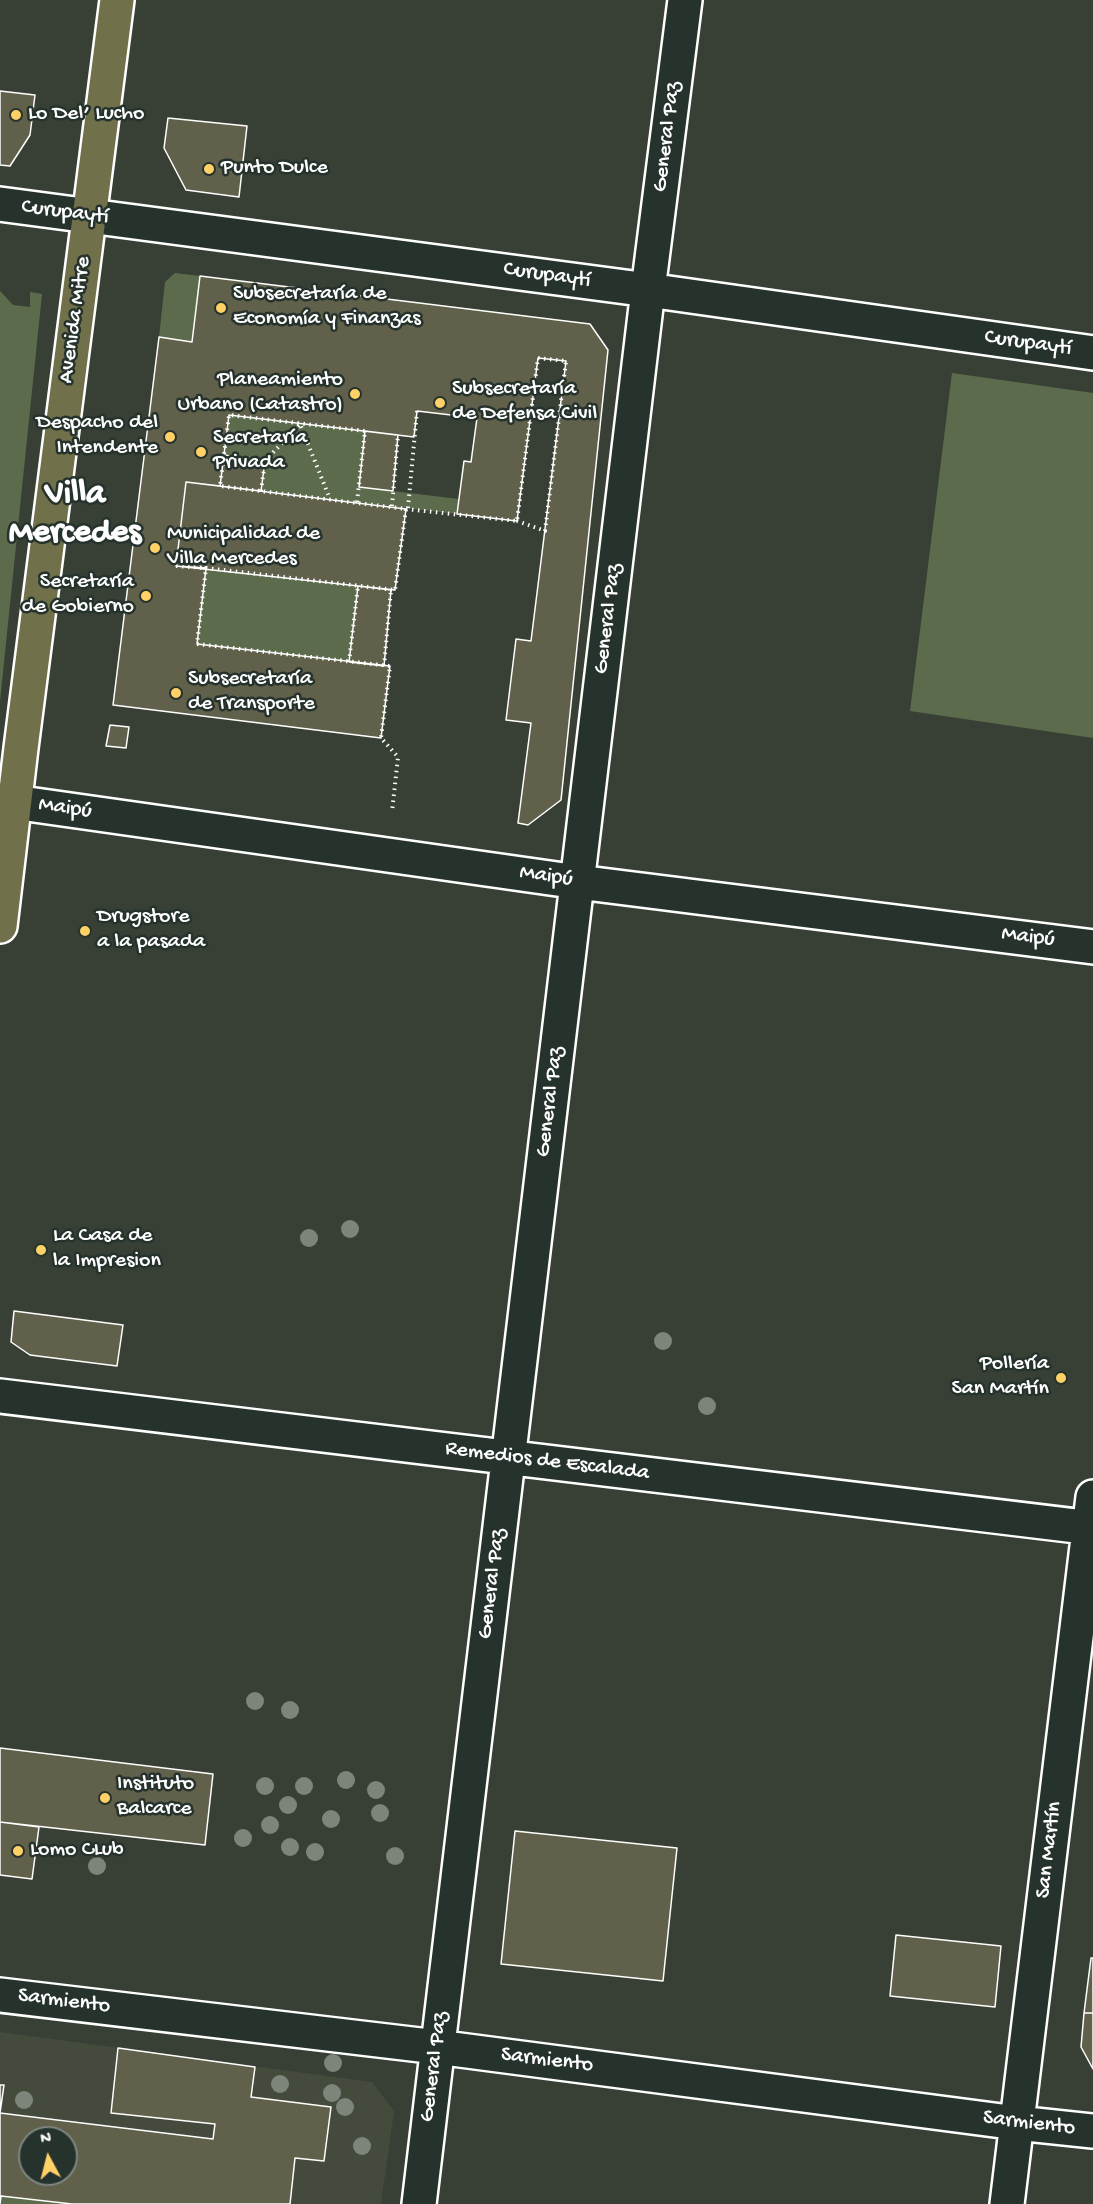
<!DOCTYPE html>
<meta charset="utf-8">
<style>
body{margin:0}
#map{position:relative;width:1093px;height:2204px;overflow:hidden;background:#384036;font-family:"Gochi Hand",sans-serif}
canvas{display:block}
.north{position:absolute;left:18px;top:2126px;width:60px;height:60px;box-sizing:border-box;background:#26332d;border:2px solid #7d8581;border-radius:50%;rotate:353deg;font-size:16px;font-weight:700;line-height:24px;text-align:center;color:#fff}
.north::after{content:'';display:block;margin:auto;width:21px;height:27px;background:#ffd166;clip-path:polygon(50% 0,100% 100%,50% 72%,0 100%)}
</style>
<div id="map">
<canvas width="1093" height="2204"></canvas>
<div class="north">N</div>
</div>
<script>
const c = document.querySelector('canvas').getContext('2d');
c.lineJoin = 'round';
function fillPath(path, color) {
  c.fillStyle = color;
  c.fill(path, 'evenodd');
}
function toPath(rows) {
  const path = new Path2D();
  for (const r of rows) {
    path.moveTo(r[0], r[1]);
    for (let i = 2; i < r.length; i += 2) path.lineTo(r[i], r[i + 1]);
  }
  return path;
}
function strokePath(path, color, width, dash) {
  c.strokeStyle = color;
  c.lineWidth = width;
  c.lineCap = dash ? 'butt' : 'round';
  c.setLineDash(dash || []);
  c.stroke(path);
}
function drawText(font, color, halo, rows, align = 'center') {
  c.font = font + ' "Gochi Hand",sans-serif';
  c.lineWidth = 5;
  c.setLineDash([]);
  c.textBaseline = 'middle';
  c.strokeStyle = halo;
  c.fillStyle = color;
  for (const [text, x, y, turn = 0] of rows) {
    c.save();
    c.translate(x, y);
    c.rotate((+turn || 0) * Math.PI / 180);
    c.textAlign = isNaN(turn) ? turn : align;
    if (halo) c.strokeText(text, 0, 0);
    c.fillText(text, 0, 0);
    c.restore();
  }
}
fillPath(toPath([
 [0,2032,372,2082,394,2111,381,2204,0,2204],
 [30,2138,66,2138,66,2174,30,2174]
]), '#444a3c');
fillPath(toPath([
 [175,273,200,276,192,342,159,337,165,282],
 [0,291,13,305,30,307,30,292,42,294,0,701],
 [952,373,1093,393,1093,738,910,711],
 [229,415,365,431,359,487,459,499,457,514,261,491,265,461,224,455],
 [206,568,358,586,349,662,197,644],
 [1,2196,72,2204,0,2204]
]), '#5d6b4d');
const building = toPath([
 [0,91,35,95,30,135,10,166,0,165,0,91],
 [168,118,247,126,239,197,186,190,164,148,168,118],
 [200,276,590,324,608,350,561,800,528,825,518,823,531,723,506,720,516,639,531,641,566,361,538,358,517,521,457,514,464,461,471,462,477,418,417,411,414,437,229,415,220,486,186,482,176,566,206,568,197,644,390,666,381,738,113,705,159,337,192,342,200,276],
 [365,431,398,435,393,491,359,487,365,431],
 [224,455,265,461,261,491,220,486,224,455],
 [186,482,406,509,395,590,176,566,186,482],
 [358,586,391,590,384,666,349,662,358,586],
 [110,725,129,727,126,748,106,746,110,725],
 [14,1311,123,1325,117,1366,30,1355,11,1342,14,1311],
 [0,1748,213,1774,205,1845,0,1822,0,1748],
 [0,1822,39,1827,32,1879,0,1875,0,1822],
 [515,1831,677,1848,663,1981,501,1964,515,1831],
 [896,1935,1001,1946,995,2007,890,1996,896,1935],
 [1091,1958,1093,1958,1093,2013,1084,2013,1091,1958],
 [1084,2013,1093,2013,1093,2069,1081,2047,1084,2013],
 [118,2048,255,2067,251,2097,331,2107,324,2161,295,2158,290,2204,72,2204,1,2196,0,2204,0,2085,4,2085,0,2113,213,2139,215,2124,111,2113,118,2048],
 [30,2138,66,2138,66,2174,30,2174,30,2138]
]);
fillPath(building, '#61604b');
strokePath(building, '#fff', 1.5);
const minor = toPath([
 [0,204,648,290,1093,353],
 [0,800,578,882,1093,947],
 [0,1396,1093,1528],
 [0,1995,437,2047,1017,2123,1093,2131],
 [419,2204,648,290,685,0],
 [1007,2204,1093,1497]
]);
const major = toPath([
 [0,926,21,748,117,0]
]);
strokePath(minor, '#fff', 38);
strokePath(major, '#fff', 38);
strokePath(toPath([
 [261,491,265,461,300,424,330,499],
 [357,502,365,431,229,415,220,486,406,509,395,590,206,568,197,644,390,666,381,738,398,757,392,812],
 [392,506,398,435],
 [408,508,417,411],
 [406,509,517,521,538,358,566,361,545,531,517,521],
 [176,566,206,568],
 [349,662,358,586],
 [384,666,391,590]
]), '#fff', 4, [1.5, 4.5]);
strokePath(minor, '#26332d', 33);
strokePath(major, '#70704a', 33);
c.fillStyle = '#7d8479';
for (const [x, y] of [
 [350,1229],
 [309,1238],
 [663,1341],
 [707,1406],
 [255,1701],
 [290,1710],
 [346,1780],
 [265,1786],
 [304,1786],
 [376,1790],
 [288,1805],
 [380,1813],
 [331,1819],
 [270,1825],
 [243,1838],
 [290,1847],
 [315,1852],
 [395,1856],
 [97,1866],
 [333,2063],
 [280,2084],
 [332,2093],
 [24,2100],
 [345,2107],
 [362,2146]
]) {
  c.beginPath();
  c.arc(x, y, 9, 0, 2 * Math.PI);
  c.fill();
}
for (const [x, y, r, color] of [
 [16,115,6,"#ffd166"],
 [209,169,6,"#ffd166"],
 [221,308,6,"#ffd166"],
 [355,394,6,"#ffd166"],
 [440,403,6,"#ffd166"],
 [170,437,6,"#ffd166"],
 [201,452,6,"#ffd166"],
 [155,548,6,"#ffd166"],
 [146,596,6,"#ffd166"],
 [176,693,6,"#ffd166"],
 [85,931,6,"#ffd166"],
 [41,1250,6,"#ffd166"],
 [1061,1378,6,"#ffd166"],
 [105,1798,6,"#ffd166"],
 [18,1851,6,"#ffd166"]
]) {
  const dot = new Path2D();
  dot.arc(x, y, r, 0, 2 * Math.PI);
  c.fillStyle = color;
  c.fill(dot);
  strokePath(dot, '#26332d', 2);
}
drawText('22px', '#fff', '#26332d', [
 ["Lo Del’ Lucho",28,115],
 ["Punto Dulce",221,169],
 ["Subsecretaría de",233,295],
 ["Economía y Finanzas",233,320],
 ["Planeamiento",343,381,"right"],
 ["Urbano (Catastro)",343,406,"right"],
 ["Subsecretaría",452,390],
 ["de Defensa Civil",452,415],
 ["Despacho del",158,424,"right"],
 ["Intendente",158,449,"right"],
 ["Secretaría",213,439],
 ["Privada",213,464],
 ["Municipalidad de",167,535],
 ["Villa Mercedes",167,560],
 ["Secretaría",134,583,"right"],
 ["de Gobierno",134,608,"right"],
 ["Subsecretaría",188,680],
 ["de Transporte",188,705],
 ["Drugstore",97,918],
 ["a la pasada",97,943],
 ["La Casa de",53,1237],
 ["la Impresion",53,1262],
 ["Pollería",1049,1365,"right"],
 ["San Martín",1049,1390,"right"],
 ["Instituto",117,1785],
 ["Balcarce",117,1810],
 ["Lomo CLub",30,1851]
], 'left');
drawText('22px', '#fff', '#26332d', [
 ["General Paz",668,137,-83],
 ["Curupaytí",65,213,7],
 ["Curupaytí",547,276,8],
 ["Avenida Mitre",76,320,-82],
 ["Curupaytí",1028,344,8],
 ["General Paz",609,619,-83],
 ["Maipú",65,809,8],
 ["Maipú",546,877,8],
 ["Maipú",1028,938,7],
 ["General Paz",551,1102,-83],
 ["Remedios de Escalada",547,1462,7],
 ["General Paz",493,1584,-83],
 ["San Martín",1050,1850,-83],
 ["Sarmiento",64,2002,7],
 ["Sarmiento",547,2061,7],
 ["General Paz",435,2067,-83],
 ["Sarmiento",1029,2124,7]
]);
drawText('bold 34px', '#fff', '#26332d', [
 ["Villa",75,496],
 ["Mercedes",75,535]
]);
</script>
